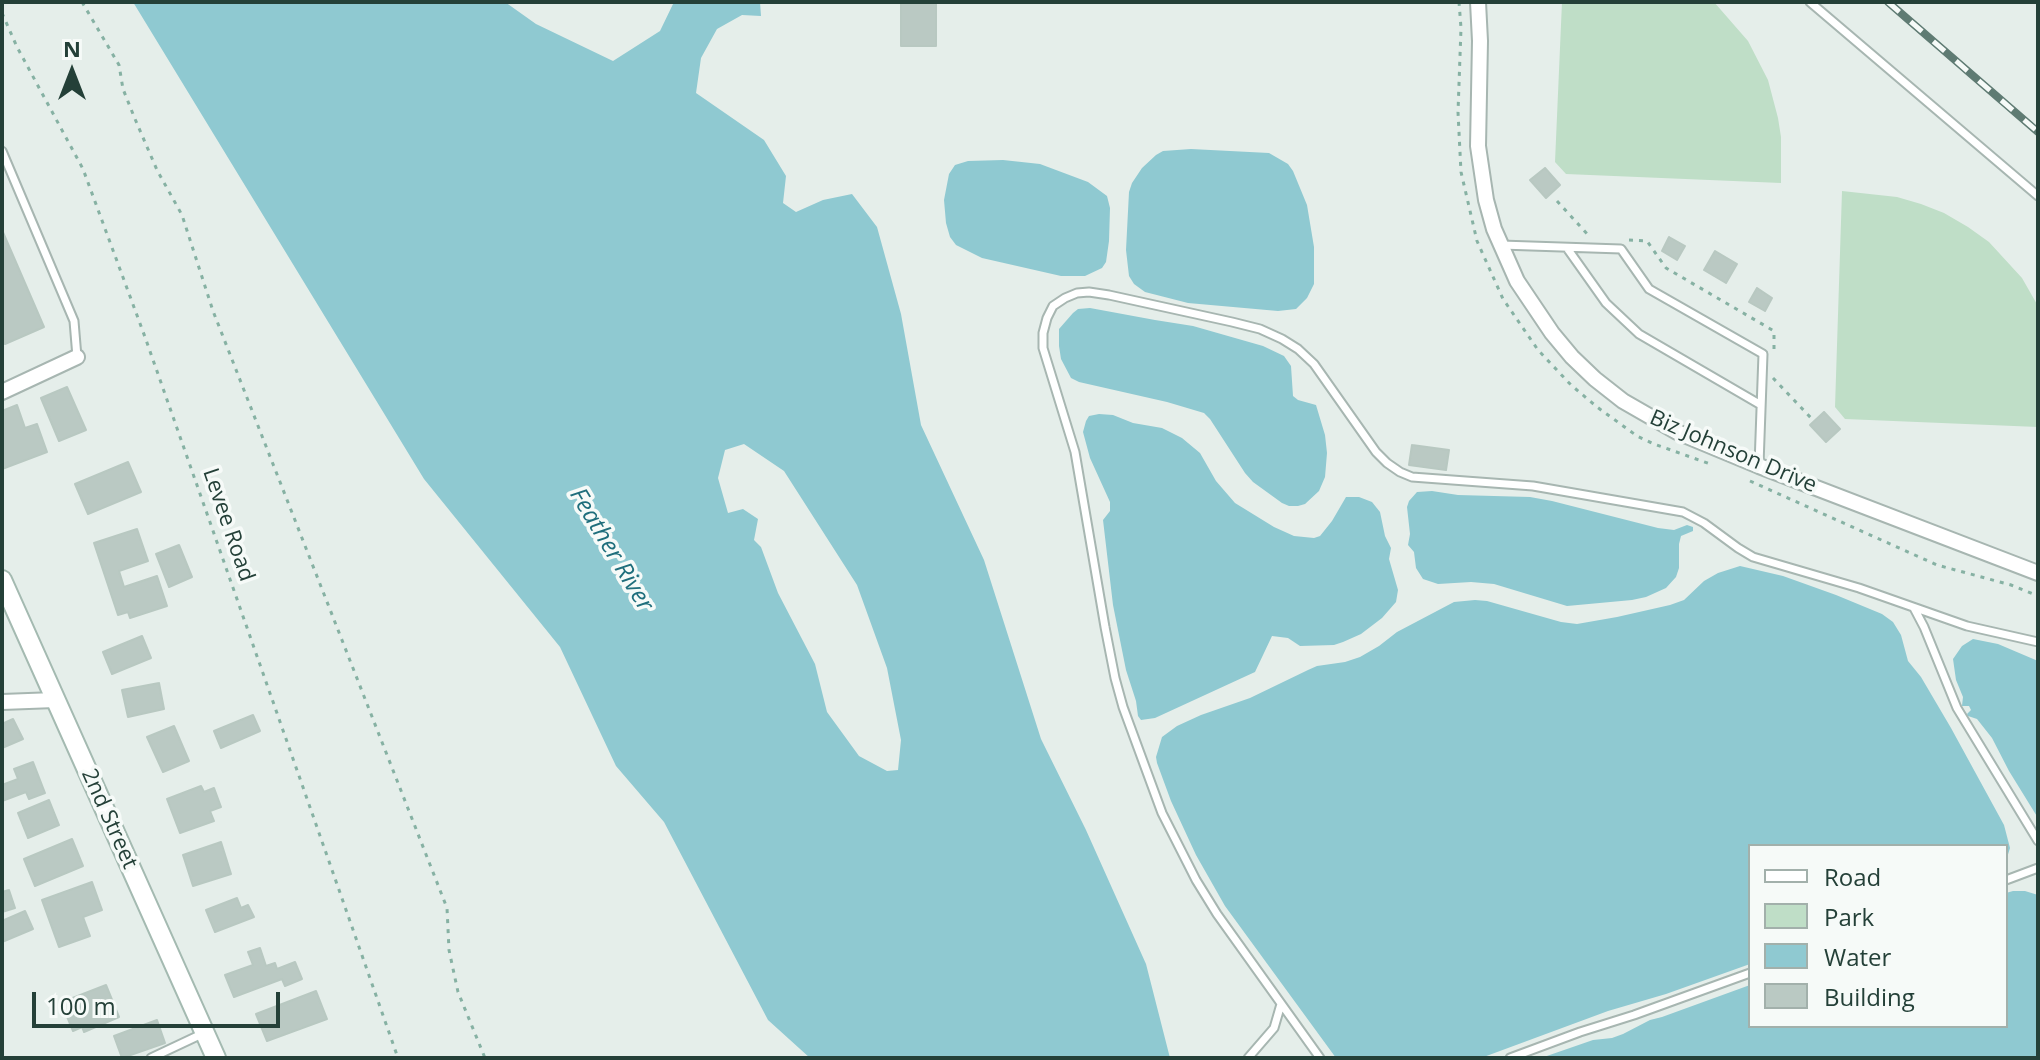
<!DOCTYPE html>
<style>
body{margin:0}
#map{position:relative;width:2040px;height:1060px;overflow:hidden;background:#e5eeea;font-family:"Open Sans",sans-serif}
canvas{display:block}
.frame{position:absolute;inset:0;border:4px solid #244038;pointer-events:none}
.legend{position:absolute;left:1748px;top:844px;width:260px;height:184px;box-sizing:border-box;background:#f6faf8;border:2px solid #a2b0ab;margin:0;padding:10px 14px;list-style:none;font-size:24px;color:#244038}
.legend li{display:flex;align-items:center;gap:16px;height:40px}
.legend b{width:40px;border:2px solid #a2b0ab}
.north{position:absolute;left:32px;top:32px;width:80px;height:80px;-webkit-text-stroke:6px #f6faf8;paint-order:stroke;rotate:0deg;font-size:22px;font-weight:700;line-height:32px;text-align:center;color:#244038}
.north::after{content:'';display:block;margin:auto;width:28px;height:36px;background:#244038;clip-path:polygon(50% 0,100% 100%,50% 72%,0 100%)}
.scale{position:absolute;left:32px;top:992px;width:248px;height:36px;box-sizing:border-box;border:4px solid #244038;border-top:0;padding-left:10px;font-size:24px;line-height:28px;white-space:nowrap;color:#244038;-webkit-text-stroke:6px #f6faf8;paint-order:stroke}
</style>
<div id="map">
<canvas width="2040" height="1060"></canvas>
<div class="frame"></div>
<ul class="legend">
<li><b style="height:10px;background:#fff"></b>Road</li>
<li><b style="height:22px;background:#bfdec7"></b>Park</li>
<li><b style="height:22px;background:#8fc9d1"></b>Water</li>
<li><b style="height:22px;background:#bac9c3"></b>Building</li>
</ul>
<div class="north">N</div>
<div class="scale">100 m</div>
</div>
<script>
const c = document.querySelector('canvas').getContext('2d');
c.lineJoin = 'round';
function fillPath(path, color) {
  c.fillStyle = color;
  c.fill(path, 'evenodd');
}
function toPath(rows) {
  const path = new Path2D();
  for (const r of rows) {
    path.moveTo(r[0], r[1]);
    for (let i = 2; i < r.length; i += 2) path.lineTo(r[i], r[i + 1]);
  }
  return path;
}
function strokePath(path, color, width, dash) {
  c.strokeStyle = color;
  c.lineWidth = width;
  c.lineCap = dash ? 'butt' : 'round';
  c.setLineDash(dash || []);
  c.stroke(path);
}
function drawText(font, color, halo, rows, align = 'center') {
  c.font = font + ' "Open Sans",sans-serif';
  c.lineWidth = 7;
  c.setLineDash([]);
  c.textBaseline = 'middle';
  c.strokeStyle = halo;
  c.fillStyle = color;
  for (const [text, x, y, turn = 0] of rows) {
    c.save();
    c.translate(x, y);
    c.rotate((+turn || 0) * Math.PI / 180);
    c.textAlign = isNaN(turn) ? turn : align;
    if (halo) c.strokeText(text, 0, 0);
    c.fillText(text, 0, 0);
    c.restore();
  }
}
fillPath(toPath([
 [1562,2,1714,2,1748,41,1768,80,1778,118,1781,137,1781,183,1566,174,1555,162],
 [1842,191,1897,197,1921,204,1944,213,1968,227,1989,242,2022,278,2038,306,2038,427,1845,419,1835,407]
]), '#bfdec7');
fillPath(toPath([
 [133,2,505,2,536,24,613,61,660,31,674,2,760,2,761,16,742,15,717,29,701,58,696,93,764,140,786,176,783,203,796,212,823,200,852,194,877,227,901,314,921,425,984,560,1041,739,1086,830,1146,964,1170,1058,810,1058,768,1020,664,822,616,766,560,647,424,479],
 [744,444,784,471,857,585,887,668,901,740,898,770,887,771,859,756,827,712,815,664,778,593,761,547,754,540,758,519,743,509,728,513,718,478,725,450],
 [1191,149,1269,153,1288,164,1293,171,1307,205,1314,247,1314,284,1307,298,1296,309,1278,311,1188,303,1145,292,1134,284,1129,276,1126,250,1129,192,1132,183,1142,168,1156,155,1163,151],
 [1003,160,1040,164,1088,182,1107,196,1110,208,1109,241,1106,262,1102,268,1085,276,1061,276,982,258,956,245,950,237,946,223,944,200,949,174,955,165,968,161],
 [1090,308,1155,320,1193,326,1263,346,1284,356,1291,366,1293,396,1298,400,1316,405,1325,435,1327,453,1325,477,1319,491,1305,504,1298,506,1289,506,1282,503,1253,482,1245,473,1210,419,1204,413,1167,402,1079,382,1071,378,1061,359,1059,346,1059,329,1073,313,1078,309],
 [1099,414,1113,415,1133,423,1162,428,1182,438,1200,453,1216,481,1235,503,1274,527,1294,536,1314,538,1320,536,1332,521,1346,497,1359,497,1372,502,1380,512,1385,536,1391,548,1389,559,1398,590,1396,602,1382,618,1361,634,1343,642,1334,645,1300,646,1288,638,1272,636,1255,672,1155,718,1141,720,1138,716,1136,701,1126,670,1113,605,1103,520,1110,511,1110,502,1090,458,1083,432,1086,421,1089,416],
 [1417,492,1432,491,1458,495,1530,497,1552,501,1658,528,1674,530,1687,525,1693,527,1693,531,1681,536,1679,544,1679,568,1676,577,1666,588,1646,597,1632,600,1567,606,1494,584,1471,582,1438,584,1423,579,1416,568,1414,552,1408,545,1410,534,1407,507,1409,501],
 [1740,566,1783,576,1836,595,1882,614,1893,622,1901,635,1908,661,1921,677,1951,728,2004,825,2010,848,2006,861,2006,846,1750,846,1750,964,1666,994,1608,1011,1481,1058,1336,1058,1225,906,1196,855,1171,801,1157,763,1156,757,1162,737,1177,726,1201,715,1250,698,1308,670,1317,666,1345,662,1360,657,1379,646,1397,632,1454,602,1475,600,1487,601,1561,622,1577,624,1617,617,1670,605,1684,600,1704,581,1718,573],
 [1973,639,1998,644,2038,661,2038,818,2009,771,1992,738,1977,719,1968,716,1967,714,1971,710,1969,706,1962,706,1963,697,1956,680,1953,659,1962,646],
 [2013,891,2025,891,2038,895,2038,1058,1541,1058,1593,1040,1612,1038,1623,1034,1650,1020,1662,1017,1750,985,1750,1026,2006,1026,2006,893]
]), '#8fc9d1');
const building = toPath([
 [901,2,936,2,936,46,901,46,901,2],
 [1545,168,1560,185,1546,198,1530,180,1545,168],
 [2,230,44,327,5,344,2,337,2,230],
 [1669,237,1685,246,1677,260,1662,251,1669,237],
 [1715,251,1737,264,1726,283,1704,270,1715,251],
 [1757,288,1772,298,1765,311,1749,302,1757,288],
 [67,387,86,430,59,441,41,398,67,387],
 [17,405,25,428,37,424,47,452,2,469,2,411,17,405],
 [1824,412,1840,429,1826,442,1810,425,1824,412],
 [1412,445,1449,450,1446,470,1409,465,1412,445],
 [128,462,141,492,88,514,75,484,128,462],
 [137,529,148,561,119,571,124,587,157,576,167,606,130,618,128,612,118,615,94,543,137,529],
 [179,545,192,577,169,587,156,554,179,545],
 [142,636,151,658,112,674,103,652,142,636],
 [159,683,164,709,128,717,122,690,159,683],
 [253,715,260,731,221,748,214,731,253,715],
 [13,719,23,739,2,748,2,724,13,719],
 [174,726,189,761,163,772,147,737,174,726],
 [33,762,45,793,29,799,26,792,2,801,2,785,18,779,14,769,33,762],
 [201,786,204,792,214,788,221,807,210,811,214,821,180,833,167,799,201,786],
 [49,800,59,825,28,838,18,813,49,800],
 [72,839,83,866,35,886,24,859,72,839],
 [221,842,231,874,193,886,183,855,221,842],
 [92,882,102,910,83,917,90,936,59,947,42,900,92,882],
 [9,890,15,908,2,912,2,892,9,890],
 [237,898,241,908,248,905,254,917,215,932,206,910,237,898],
 [25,911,33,929,2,942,2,921,25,911],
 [260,948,266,966,275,963,277,969,295,962,302,979,285,986,282,979,234,997,225,975,253,965,248,952,260,948],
 [106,985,119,1017,84,1032,82,1027,73,1031,66,1014,75,1011,70,999,106,985],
 [316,991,327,1019,267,1041,256,1014,316,991],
 [157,1020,165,1043,122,1058,114,1036,157,1020]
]);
fillPath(building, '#bac9c3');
strokePath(building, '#b8c8c1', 2);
const lane = toPath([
 [1810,2,2038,196],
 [2,151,74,321,77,357],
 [1501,245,1621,249,1649,289,1763,354,1759,465],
 [1567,248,1606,303,1639,334,1761,405],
 [1914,608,1924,627,1957,708,2038,841],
 [2006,880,2038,868],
 [151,1058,204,1033],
 [1248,1058,1274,1028,1281,1004],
 [1320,1058,1217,914,1196,880,1162,813,1123,707,1115,678,1105,627,1075,452,1043,348,1043,333,1047,318,1053,306,1065,298,1077,293,1089,292,1109,295,1232,322,1260,329,1282,339,1298,349,1314,364,1376,452,1387,463,1400,472,1412,477,1533,486,1683,512,1704,523,1738,548,1753,557,1859,588,1967,626,2038,642],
 [1510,1058,1580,1032,1634,1015,1750,973]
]);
const street = toPath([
 [1478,2,1480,41,1478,146,1486,200,1494,229,1517,281,1552,333,1572,357,1595,379,1623,401,1677,432,1759,466,2038,573],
 [2,392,77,357],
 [2,702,55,700]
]);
const secondary = toPath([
 [2,580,216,1058]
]);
strokePath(lane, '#a7b6b1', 11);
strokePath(street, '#a7b6b1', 18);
strokePath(secondary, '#a4bab1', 22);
strokePath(toPath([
 [82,2,119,65,123,89,135,119,157,170,182,215,213,311,447,908,449,950,458,992,485,1058],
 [1459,2,1461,28,1458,112,1461,172,1477,241,1503,299,1538,350,1571,385,1597,407,1637,436,1654,444,1713,465],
 [2,13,17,47,83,169,145,337,398,1058],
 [1557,201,1590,237],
 [1629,240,1647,241,1666,268,1774,331,1774,351],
 [1773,378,1812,419],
 [1750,481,1937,565,2011,585,2038,596]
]), '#86b1a3', 3, [4, 6]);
strokePath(lane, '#fff', 7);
strokePath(street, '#fff', 14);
strokePath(secondary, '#fff', 18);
const rail = toPath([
 [1888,2,2038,132]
]);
strokePath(rail, '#5f7b73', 8);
strokePath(rail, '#f6faf8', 5, [15]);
drawText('22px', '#244038', '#f6faf8', [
 ["Biz Johnson Drive",1733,452,23],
 ["Levee Road",228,525,71],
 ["2nd Street",109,819,66]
]);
drawText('italic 24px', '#1f6e7c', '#f6faf8', [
 ["Feather River",611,550,59]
]);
</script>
